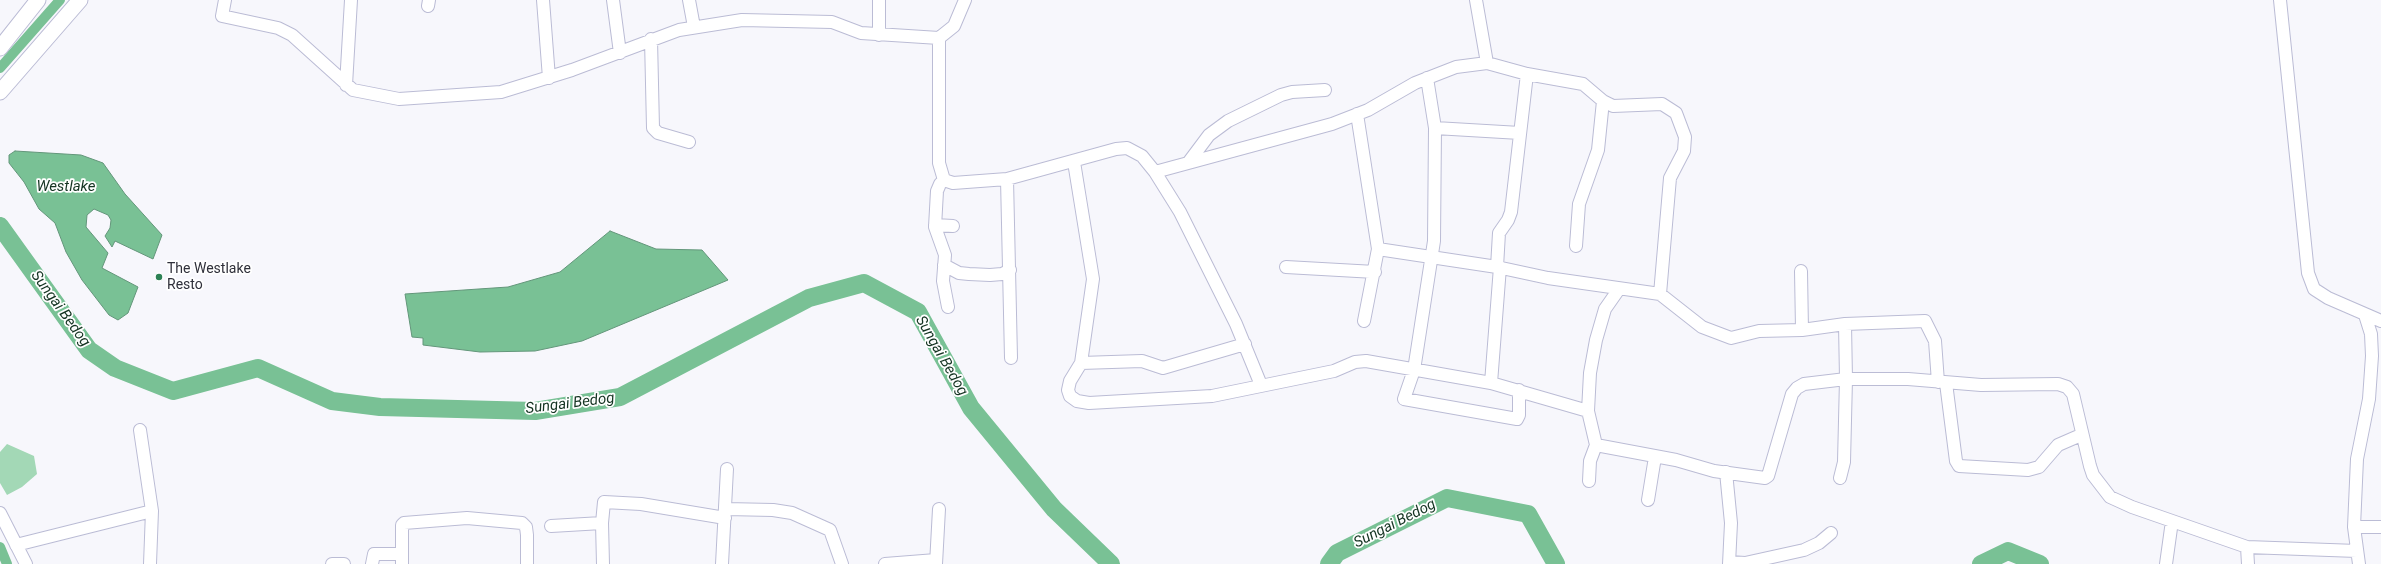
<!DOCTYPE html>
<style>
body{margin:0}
canvas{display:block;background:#f7f7fc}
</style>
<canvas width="2381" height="564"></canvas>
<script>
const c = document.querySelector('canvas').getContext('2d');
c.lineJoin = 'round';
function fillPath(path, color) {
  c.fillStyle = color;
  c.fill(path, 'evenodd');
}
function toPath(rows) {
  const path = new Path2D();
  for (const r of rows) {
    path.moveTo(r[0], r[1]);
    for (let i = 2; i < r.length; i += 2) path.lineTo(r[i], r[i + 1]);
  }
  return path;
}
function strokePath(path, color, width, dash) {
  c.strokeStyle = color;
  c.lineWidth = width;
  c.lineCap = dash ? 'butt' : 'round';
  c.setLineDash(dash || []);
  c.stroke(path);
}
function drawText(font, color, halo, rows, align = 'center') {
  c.font = font + ' Roboto,sans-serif';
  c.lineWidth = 3.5;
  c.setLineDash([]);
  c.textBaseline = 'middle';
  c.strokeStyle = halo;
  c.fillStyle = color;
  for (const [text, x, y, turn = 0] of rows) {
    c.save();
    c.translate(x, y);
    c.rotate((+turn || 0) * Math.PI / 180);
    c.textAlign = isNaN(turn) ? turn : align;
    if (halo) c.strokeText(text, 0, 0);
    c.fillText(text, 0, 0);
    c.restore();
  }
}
fillPath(toPath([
 [7,444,34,456,37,474,22,487,7,495,0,483,0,452]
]), '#a3d8b6');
const water = toPath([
 [15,151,81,155,103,163,125,194,162,235,153,259,115,241,112,247,105,236,110,228,111,220,108,215,94,209,87,215,86,227,108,253,102,268,138,287,128,313,118,320,109,315,82,280,66,252,55,223,39,209,24,182,9,163,9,155,15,151],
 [610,231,656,249,702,250,728,280,582,341,535,351,480,352,423,345,423,338,412,337,405,294,508,287,560,272,610,231]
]);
fillPath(water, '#79c195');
strokePath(water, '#63967a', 1);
strokePath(toPath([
 [0,68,60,0],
 [0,547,7,564]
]), '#79c195', 10);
strokePath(toPath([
 [0,226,89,350,115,368,173,391,258,368,332,401,380,407,535,411,620,397,809,298,864,283,918,312,971,408,1054,509,1111,564],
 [1329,564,1337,553,1447,498,1528,514,1556,564],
 [1981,564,2008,551,2040,564]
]), '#79c195', 18);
const minor = toPath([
 [225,0,222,16,278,28,292,35,353,90,399,99,501,92,572,70,679,30,742,20,832,22,861,33,939,38],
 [543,0,549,78],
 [613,0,620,53],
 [689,0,694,27],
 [1476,0,1487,63],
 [2280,0,2308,273,2314,289,2328,298,2381,321],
 [428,6,429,0],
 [879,35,879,0],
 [939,38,939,163,944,180,953,183,1007,179,1116,149,1127,148,1142,156,1155,172,1332,124,1368,110,1415,83,1456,67,1487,63,1527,74,1583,84,1603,101,1613,106,1662,104,1676,113,1685,137,1684,151,1670,178,1660,294],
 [939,38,954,26,965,0],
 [651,39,653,128,658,133,689,142],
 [1427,78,1435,128,1434,241,1414,370,1404,399,1517,419,1519,415,1519,390],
 [346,85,351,0],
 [1357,114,1378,249,1497,267,1548,278,1660,294,1702,327,1731,338,1759,331,1802,330,1845,324,1846,379,1844,462,1840,478],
 [1435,128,1520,133],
 [1074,162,1093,279,1081,363,1070,381,1068,390,1070,396,1077,401,1089,403,1212,396,1334,371,1355,362,1366,361,1491,383,1588,411],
 [1188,163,1209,135,1228,121,1281,95,1292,92,1325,90],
 [1155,172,1180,212,1236,324,1261,385],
 [1007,179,1011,358],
 [944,180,940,184,937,191,935,227,945,255,943,281,948,307],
 [935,225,953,226],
 [1576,246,1579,204,1598,150,1603,101],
 [944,265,959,273,969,274,990,275,1002,274,1010,270],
 [1286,267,1375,272],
 [1497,267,1499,233,1508,220,1511,212,1527,74],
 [1801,271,1802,330],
 [1619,289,1605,309,1596,340,1590,373,1588,411,1596,445,1676,460,1714,471,1765,478,1768,476,1792,394,1797,388,1804,384,1846,379,1908,379,1981,385,2058,384,2067,387,2073,394,2090,466,2093,475,2110,497,2132,507,2247,547,2357,551],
 [1364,321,1378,249],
 [1845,324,1925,321,1935,341,1938,382],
 [1081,363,1142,361,1163,368,1245,344],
 [1491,383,1500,267],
 [1946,383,1956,461,1959,466,2028,470,2039,467,2058,445,2081,435],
 [140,430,152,511,150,564],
 [1726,472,1731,523,1729,564],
 [1589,481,1590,461,1596,445],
 [1648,500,1655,457],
 [726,509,773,510,792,513,830,530,842,564],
 [0,513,26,564],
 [551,526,602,523],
 [2354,527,2381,527],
 [16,545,152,511],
 [2247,547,2248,564],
 [1730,562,1745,563,1804,550,1819,543,1831,533],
 [332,564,344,564],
 [372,564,374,554,402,554],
 [402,564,402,525,404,523,467,518,522,523,526,527,527,535,527,564],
 [603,564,602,523,604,502,641,504,725,518],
 [722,564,727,469],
 [885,564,936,560],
 [936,564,939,509],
 [2166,564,2172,521],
 [2359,564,2354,527,2357,459,2369,399,2372,356,2371,334,2365,315]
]);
const tertiary = toPath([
 [0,48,38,0],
 [0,92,80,0]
]);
strokePath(minor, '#bbbcd5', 14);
strokePath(tertiary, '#bbbcd5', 17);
strokePath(minor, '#fff', 12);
strokePath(tertiary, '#fff', 15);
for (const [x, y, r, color] of [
 [159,277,4,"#2c8154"]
]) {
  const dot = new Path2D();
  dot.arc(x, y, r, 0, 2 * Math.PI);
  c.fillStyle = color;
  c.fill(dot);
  strokePath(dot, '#fff', 1.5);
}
drawText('14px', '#2f303a', '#fff', [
 ["The Westlake",167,269],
 ["Resto",167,285]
], 'left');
drawText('italic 15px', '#143422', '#fff', [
 ["Westlake",66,187],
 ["Sungai Bedog",60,309,54],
 ["Sungai Bedog",941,356,60],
 ["Sungai Bedog",570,404,-7],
 ["Sungai Bedog",1395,524,-27]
]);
</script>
